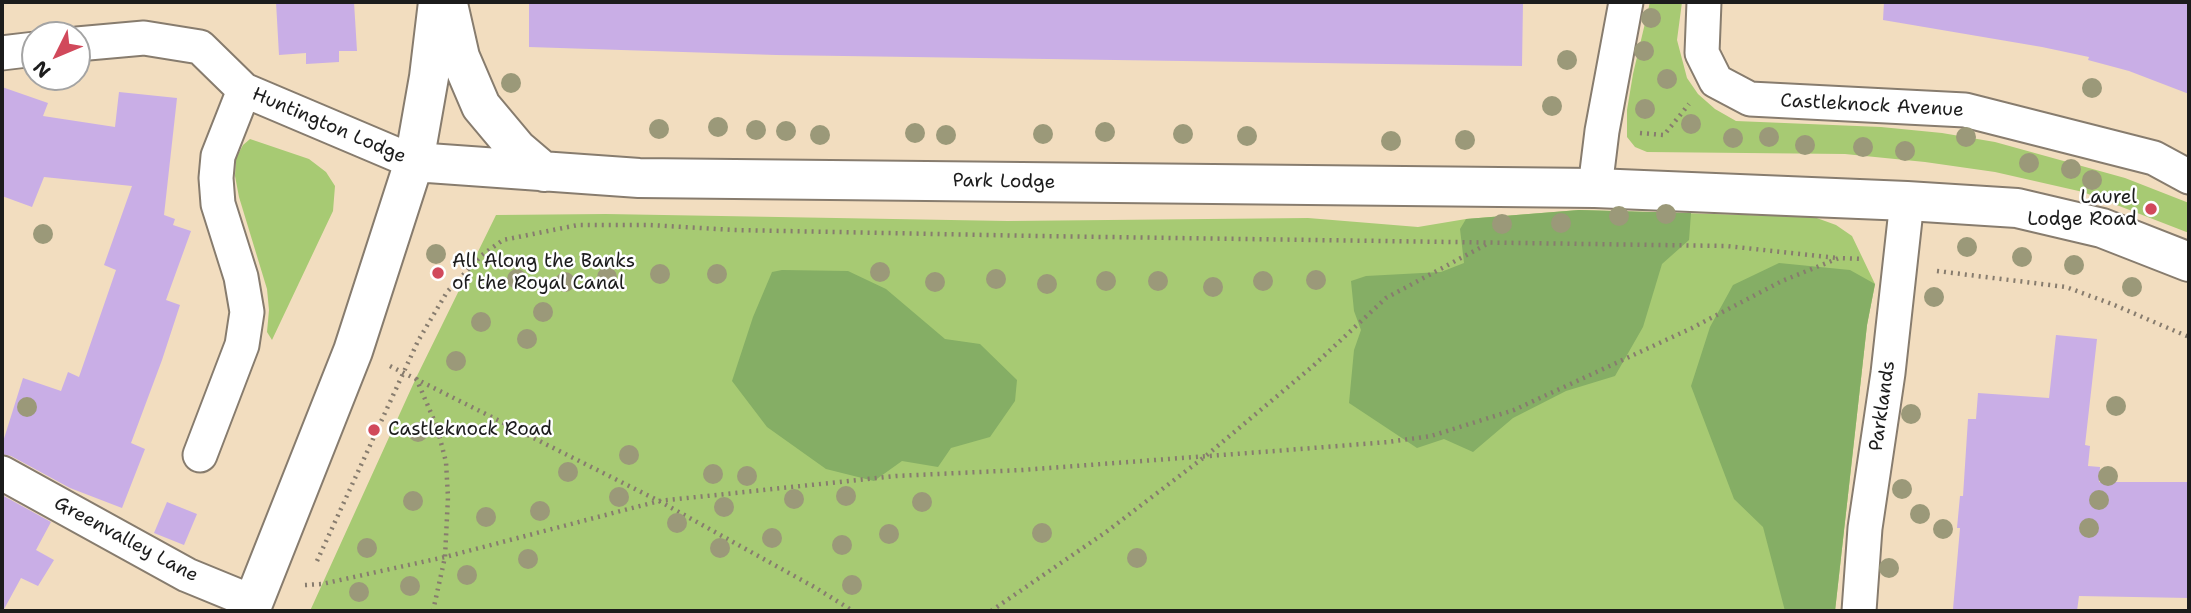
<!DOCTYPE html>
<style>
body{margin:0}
#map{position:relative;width:2191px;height:613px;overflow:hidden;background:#f2ddbf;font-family:"Shantell Sans",sans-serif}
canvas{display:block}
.frame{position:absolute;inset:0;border:4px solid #1c1c1c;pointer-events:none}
.north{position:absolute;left:21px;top:21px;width:70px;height:70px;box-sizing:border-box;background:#fff;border:2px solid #a4a4a4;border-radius:50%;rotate:227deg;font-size:19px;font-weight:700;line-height:28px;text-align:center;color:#1c1c1c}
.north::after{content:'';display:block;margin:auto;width:24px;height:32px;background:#d1495b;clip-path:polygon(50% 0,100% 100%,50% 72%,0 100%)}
</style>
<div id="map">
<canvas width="2191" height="613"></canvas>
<div class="frame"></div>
<div class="north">N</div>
</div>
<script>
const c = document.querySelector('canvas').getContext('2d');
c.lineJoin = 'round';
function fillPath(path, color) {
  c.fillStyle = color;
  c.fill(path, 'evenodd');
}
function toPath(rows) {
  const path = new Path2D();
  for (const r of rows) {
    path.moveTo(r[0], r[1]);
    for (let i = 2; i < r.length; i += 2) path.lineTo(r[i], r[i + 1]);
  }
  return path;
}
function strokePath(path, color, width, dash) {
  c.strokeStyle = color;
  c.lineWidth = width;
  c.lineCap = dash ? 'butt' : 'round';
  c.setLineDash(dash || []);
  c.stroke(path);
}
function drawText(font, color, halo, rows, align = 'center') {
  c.font = font + ' "Shantell Sans",sans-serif';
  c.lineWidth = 5;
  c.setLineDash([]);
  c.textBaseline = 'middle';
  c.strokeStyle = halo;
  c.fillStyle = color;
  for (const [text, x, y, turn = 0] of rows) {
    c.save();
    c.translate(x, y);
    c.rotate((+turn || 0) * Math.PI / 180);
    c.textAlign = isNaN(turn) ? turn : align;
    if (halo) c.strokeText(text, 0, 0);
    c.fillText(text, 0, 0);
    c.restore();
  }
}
fillPath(toPath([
 [1650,2,1682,2,1677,40,1687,78,1698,94,1715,109,1736,121,1881,127,1942,133,1995,142,2125,178,2189,203,2189,233,2083,192,1995,172,1925,162,1845,154,1647,152,1635,147,1627,137,1627,110,1633,74],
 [250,139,309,159,326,172,335,186,333,211,272,340,267,332,269,310,267,289,239,197,235,176,236,158,243,145],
 [1579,210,1814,217,1836,225,1852,236,1875,284,1867,325,1835,611,310,611,416,378,496,215,606,214,1008,221,1308,218,1418,227,1466,219]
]), '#a7ca73');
fillPath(toPath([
 [1579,210,1691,213,1689,240,1662,264,1643,327,1615,376,1566,391,1513,418,1473,452,1444,439,1417,448,1349,403,1354,350,1361,330,1354,311,1351,281,1366,276,1441,272,1464,263,1460,229,1466,219],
 [1779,263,1850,270,1875,284,1867,325,1835,611,1785,611,1763,527,1734,499,1691,386,1710,327,1733,285],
 [782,270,848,271,886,289,945,339,980,344,1017,380,1015,401,990,437,951,448,938,467,902,461,874,481,826,469,767,427,732,381,753,317,772,272]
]), '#85ae65');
fillPath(toPath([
 [276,2,354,2,357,51,339,51,339,62,306,64,306,53,279,55],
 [529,2,1523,2,1522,66,776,55,529,47],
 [1884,2,2189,2,2189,94,2129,71,2088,60,2089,57,2042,47,1883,20],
 [2,87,48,103,43,116,115,127,119,92,177,98,164,215,175,219,173,225,191,231,166,300,180,305,162,360,131,443,145,449,122,508,70,488,11,456,2,454,2,445,23,378,61,391,68,372,79,377,116,270,104,265,132,186,44,177,32,207,2,196],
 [2056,335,2097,339,2085,445,2090,446,2088,466,2100,467,2099,482,2189,482,2189,598,2079,596,2077,611,1986,611,1953,609,1960,528,1957,528,1960,496,1963,496,1968,419,1976,419,1978,393,2049,398],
 [2,495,51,522,36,550,54,560,38,586,21,578,3,611],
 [167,502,197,514,184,545,154,533]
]), '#c9aee6');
const street = toPath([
 [1704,2,1702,53,1716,81,1750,99,1965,110,2154,158,2189,177],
 [77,44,144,38,200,47,244,90,414,162],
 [2,53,35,49],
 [1595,188,1602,131,1626,2],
 [200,455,242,345,247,312,241,277,218,204,216,178,218,156,244,90],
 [2,473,187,575,253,602],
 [1859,611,1865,528,1888,373,1907,201]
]);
const secondary = toPath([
 [448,4,460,57,481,106,517,149,544,172],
 [414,162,639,178,1595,188,1907,201,2017,208,2102,228,2189,262],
 [250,611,353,351,414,162,429,77,438,2]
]);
strokePath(street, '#877c6e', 37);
strokePath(secondary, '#877c6e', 42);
strokePath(toPath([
 [1640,133,1664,135,1689,104],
 [1937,271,2066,287,2112,304,2189,337],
 [390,366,659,501,816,588,853,611],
 [416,378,437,427,446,462,448,497,445,557,433,611],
 [317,561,418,341,447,292,482,255,503,240,578,225,650,225,734,230,1038,236,1727,246,1838,258],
 [305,585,322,584,445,557,659,501,896,476,1022,470,1275,451,1388,442,1431,436,1514,410,1692,328,1782,281,1839,258,1862,259],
 [991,611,1106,532,1207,455,1313,366,1386,298,1489,243]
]), '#877c6e', 4.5, [2, 5]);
strokePath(street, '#fff', 33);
strokePath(secondary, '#fff', 38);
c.fillStyle = '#9b9979';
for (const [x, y] of [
 [1651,18],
 [1644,51],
 [1567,60],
 [1667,79],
 [511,83],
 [2092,88],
 [1552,106],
 [1645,109],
 [1691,124],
 [718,127],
 [659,129],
 [756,130],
 [786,131],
 [1105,132],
 [915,133],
 [1043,134],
 [1183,134],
 [820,135],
 [946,135],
 [1247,136],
 [1769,137],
 [1966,137],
 [1733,138],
 [1465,140],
 [1391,141],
 [1805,145],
 [1863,147],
 [1905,151],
 [2029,163],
 [2071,169],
 [2092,180],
 [1666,214],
 [1619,216],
 [1561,223],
 [1502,224],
 [43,234],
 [1967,247],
 [436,254],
 [2022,257],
 [2074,265],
 [880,272],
 [660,274],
 [717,274],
 [607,277],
 [517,279],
 [996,279],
 [1316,280],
 [1106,281],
 [1158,281],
 [1263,281],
 [565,282],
 [935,282],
 [1047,284],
 [1213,287],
 [2132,287],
 [1934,297],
 [543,312],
 [481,322],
 [527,339],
 [456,361],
 [2116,406],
 [27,407],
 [1911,414],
 [418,432],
 [629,455],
 [568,472],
 [713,474],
 [747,476],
 [2108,476],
 [1902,489],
 [846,496],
 [619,497],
 [794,499],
 [2099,500],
 [413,501],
 [922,502],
 [724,507],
 [540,511],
 [1920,514],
 [486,517],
 [677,523],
 [2089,528],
 [1943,529],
 [1042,533],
 [889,534],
 [772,538],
 [842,545],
 [367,548],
 [720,548],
 [1137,558],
 [528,559],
 [1889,568],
 [467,575],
 [852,585],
 [410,586],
 [359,592]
]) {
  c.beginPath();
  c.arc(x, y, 10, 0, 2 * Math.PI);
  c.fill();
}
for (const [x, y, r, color] of [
 [2151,209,7,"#d1495b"],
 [438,273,7,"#d1495b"],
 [374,430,7,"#d1495b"]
]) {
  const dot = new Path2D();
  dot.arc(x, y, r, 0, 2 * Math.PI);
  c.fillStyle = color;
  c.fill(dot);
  strokePath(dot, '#fff', 2.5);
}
drawText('19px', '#1c1c1c', '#fff', [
 ["Castleknock Avenue",1872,106,3],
 ["Huntington Lodge",329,126,23],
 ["Park Lodge",1004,182,1],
 ["Parklands",1883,406,-82],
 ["Greenvalley Lane",126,540,28]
]);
drawText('19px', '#1c1c1c', '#fff', [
 ["Laurel",2137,198,"right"],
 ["Lodge Road",2137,220,"right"],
 ["All Along the Banks",452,262],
 ["of the Royal Canal",452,284],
 ["Castleknock Road",388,430]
], 'left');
</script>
